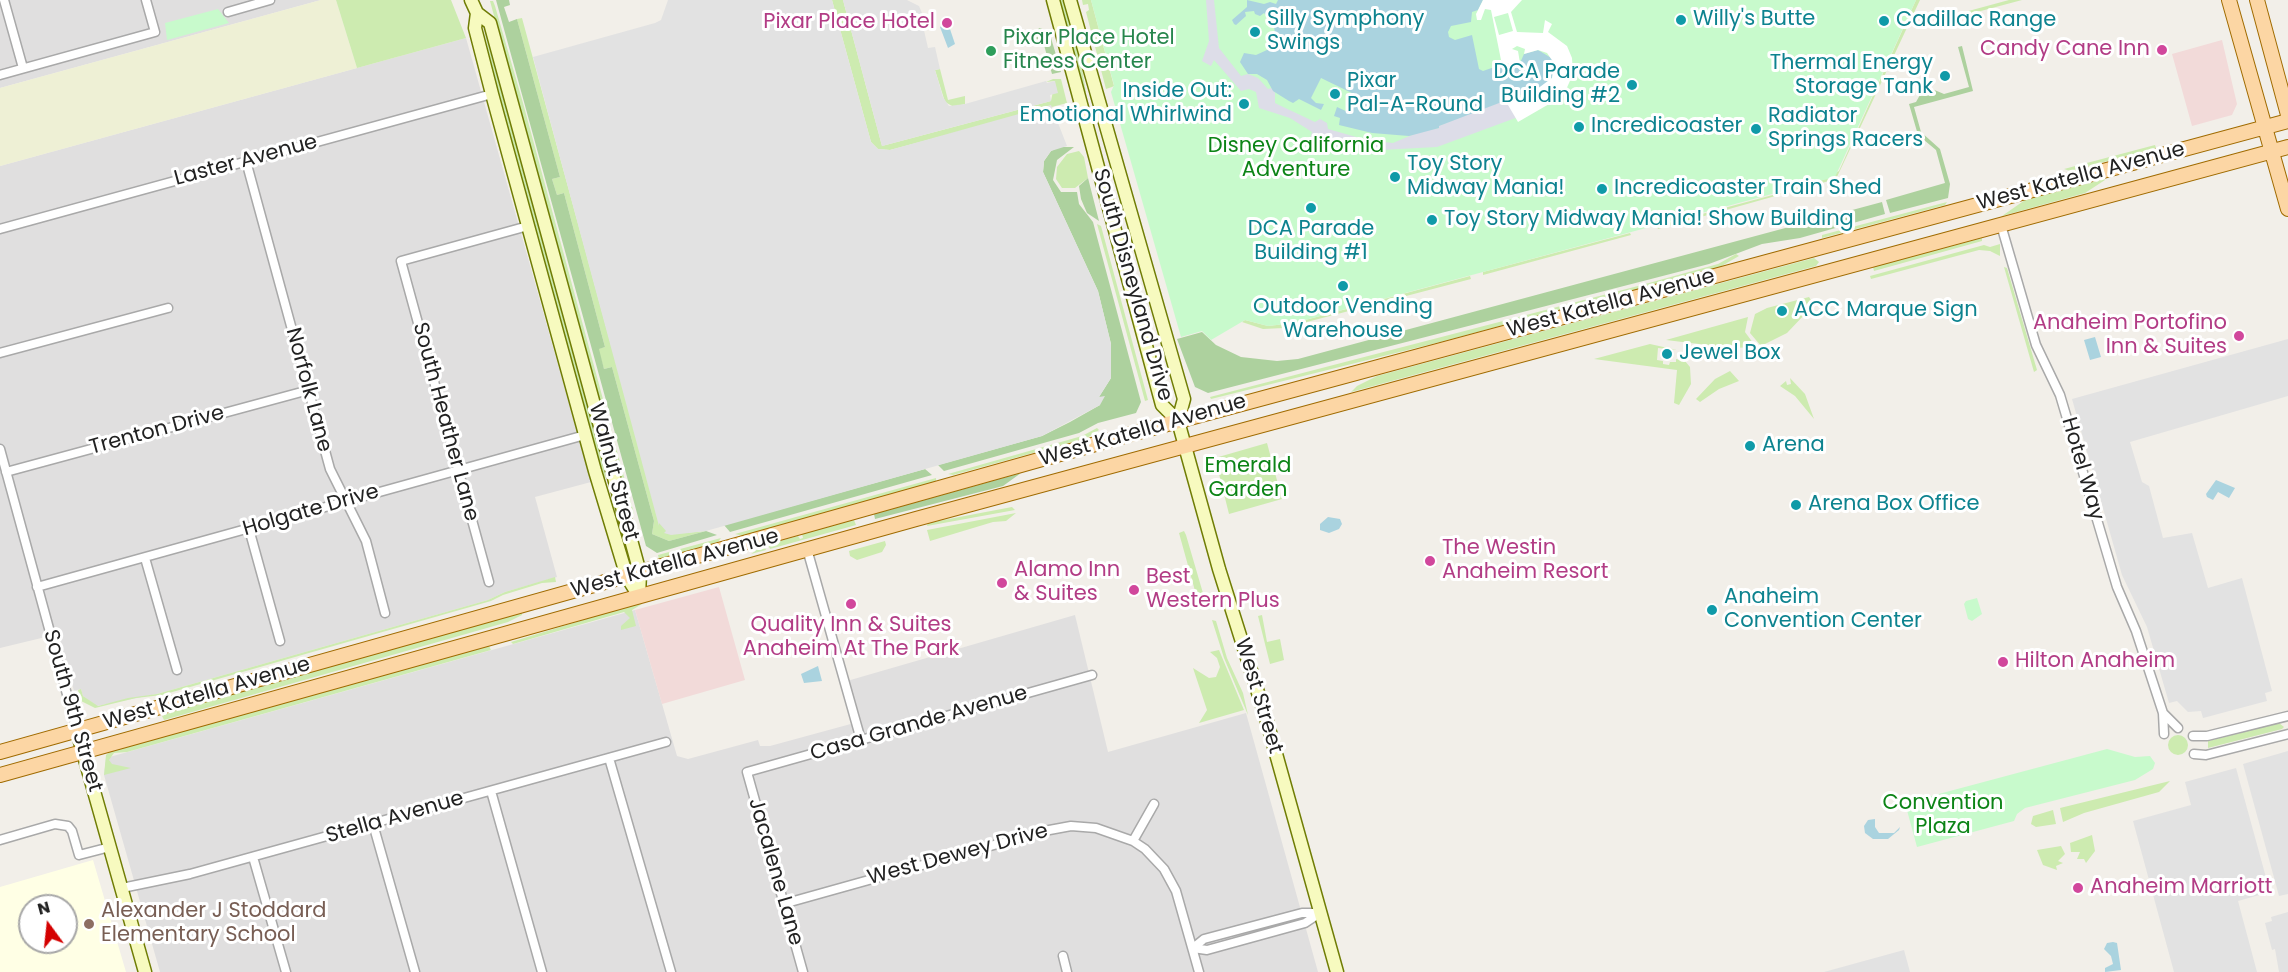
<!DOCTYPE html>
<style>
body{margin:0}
#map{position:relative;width:2288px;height:972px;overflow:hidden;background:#f2efe9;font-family:Poppins,sans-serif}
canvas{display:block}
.north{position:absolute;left:18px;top:894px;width:60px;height:60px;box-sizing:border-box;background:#fff;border:2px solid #a7a7a7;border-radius:50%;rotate:345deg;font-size:16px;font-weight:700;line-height:24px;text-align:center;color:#222}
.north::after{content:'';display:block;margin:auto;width:21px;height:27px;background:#d40000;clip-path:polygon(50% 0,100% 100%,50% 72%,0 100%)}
</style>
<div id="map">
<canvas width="2288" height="972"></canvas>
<div class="north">N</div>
</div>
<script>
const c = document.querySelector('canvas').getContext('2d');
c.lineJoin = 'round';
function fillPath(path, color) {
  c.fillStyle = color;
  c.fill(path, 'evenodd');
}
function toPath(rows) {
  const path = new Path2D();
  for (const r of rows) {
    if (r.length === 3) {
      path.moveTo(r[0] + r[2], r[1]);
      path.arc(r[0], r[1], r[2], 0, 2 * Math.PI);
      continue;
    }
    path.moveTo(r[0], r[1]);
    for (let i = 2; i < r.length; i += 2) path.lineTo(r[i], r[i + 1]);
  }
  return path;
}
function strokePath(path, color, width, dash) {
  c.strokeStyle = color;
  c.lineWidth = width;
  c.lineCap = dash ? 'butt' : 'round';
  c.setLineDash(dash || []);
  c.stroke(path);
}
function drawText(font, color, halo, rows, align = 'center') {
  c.font = font + ' Poppins,sans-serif';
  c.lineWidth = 6;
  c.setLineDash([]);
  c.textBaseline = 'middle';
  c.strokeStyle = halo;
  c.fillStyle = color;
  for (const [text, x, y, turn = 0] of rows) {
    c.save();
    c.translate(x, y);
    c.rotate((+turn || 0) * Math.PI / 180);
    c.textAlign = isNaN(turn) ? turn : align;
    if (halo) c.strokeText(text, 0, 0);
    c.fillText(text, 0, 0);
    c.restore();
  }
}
fillPath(toPath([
 [0,0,321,0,0,88],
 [466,38,591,482,535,497,557,577,505,592,488,600,157,694,97,706,83,696,81,689,74,691,58,634,0,648,0,166],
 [635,610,677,756,688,759,758,740,760,746,770,746,858,722,847,681,1075,615,1108,752,1246,713,1318,972,160,972,104,775,106,758]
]), '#e0dfdf');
fillPath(toPath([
 [2222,40,2237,104,2232,115,2192,126,2172,54],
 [719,587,745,680,662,704,635,610]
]), '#f2dad9');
fillPath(toPath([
 [93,860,126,972,0,972,0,887],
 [30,906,66,906,66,942,30,942]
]), '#ffffe5');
fillPath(toPath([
 [321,0,336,0,357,68,0,166,0,88]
]), '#eef0d5');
fillPath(toPath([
 [336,0,451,0,466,38,357,68],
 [832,0,843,0,882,146,1051,101,1055,81,1046,82,1053,79,1061,79,1067,103,890,150,878,149,871,142],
 [1059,0,1064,0,1082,69,1086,92,1083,93],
 [1082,0,1091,0,1114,86,1112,87,1106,89,1086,12,1089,10,1088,4,1083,5],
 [1916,0,1920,0,1836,179,1658,229,1657,226,1810,185,1839,171],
 [2009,0,2022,0,1951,19,1950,16],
 [490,1,493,1,495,6,523,103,634,514,630,515],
 [522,18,659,521,671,534,706,531,669,541,652,534,654,521,612,367,604,369,598,349,605,347,564,193,557,195,552,179,560,177,517,19],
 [483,26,584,387,608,477,605,478,592,439,497,90],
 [940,69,948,100,965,96,965,104,954,107,945,102,935,70],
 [2155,145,2156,148,2070,171,2064,169],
 [1079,151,1084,157,1088,178,1075,188,1062,188,1056,179,1057,167,1067,154],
 [2105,178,2105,180,2085,193,2002,216,2025,200],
 [1947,202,1945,205,1822,238,1822,235],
 [1097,224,1101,226,1148,400,1145,401],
 [1630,233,1631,235,1483,275,1483,272],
 [1982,238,1982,241,1874,271,1873,267],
 [2000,244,2000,256,1990,251,1979,250,1871,279,1870,276,1984,245,1990,247],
 [1736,254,1739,256,1720,267,1444,341,1211,399,1210,397,1638,286,1718,264],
 [1814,258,1819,262,1816,266,1351,392,1357,386,1377,376],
 [2004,267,2007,268,2037,370,2034,372],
 [1470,276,1471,279,1284,328,1263,329,1242,322,1245,320,1268,326,1294,323],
 [1809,297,1811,300,1806,313,1787,333,1761,346,1750,333,1755,314,1767,308],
 [1748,317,1745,332,1756,347,1732,348,1666,340],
 [1650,344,1677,350,1658,348,1657,360,1663,361,1663,364,1669,365,1670,362,1676,362,1676,359,1685,361,1690,367,1691,384,1679,405,1674,403,1677,370,1594,359],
 [1730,371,1739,381,1719,389,1700,402,1696,399,1715,379],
 [1790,378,1805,394,1814,419,1795,396,1780,386,1786,381,1787,385,1791,384],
 [1097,428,1099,430,1087,438,953,475,948,474,1082,436],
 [1267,443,1282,499,1229,514,1215,458],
 [936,478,936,482,743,536,735,534],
 [1012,507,1015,510,927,526,928,523],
 [1016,513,1006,521,993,522,930,541,927,530],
 [854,520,856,525,770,549,768,545,765,547,766,550,751,554,762,546,798,536,800,539,803,538,802,534],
 [1184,531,1186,535,1205,600,1197,598,1179,533],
 [721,538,718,542,667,557,659,559,658,555],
 [885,541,886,545,882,552,857,560,850,556,849,551],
 [555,577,556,582,542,583,503,595,491,601,162,695,136,698,95,708,81,701,78,690,81,689,83,696,98,706,128,698,157,694,488,600,505,592],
 [642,602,642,604,632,610,636,626,621,630,621,626,630,618,624,612,513,644,511,642],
 [522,612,522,615,508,622,164,720,162,716,183,707],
 [1262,615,1267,642,1280,639,1284,660,1270,664,1258,616],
 [1212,620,1216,621,1227,658,1243,693,1248,715,1224,658],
 [489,646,491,650,127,752,114,753,109,760,112,764,131,768,104,775,106,755,111,751],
 [1219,650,1244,710,1199,723,1207,710,1193,668,1209,678,1216,677,1220,667,1217,658,1210,652],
 [2279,723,2284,727,2282,729,2208,748,2208,741],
 [2178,745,10],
 [2170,781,2159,792,2084,813,2063,822,2060,808],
 [2053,810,2056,824,2036,827,2031,824,2033,816],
 [2092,835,2095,851,2086,863,2084,859,2077,859,2080,852,2071,852,2070,843],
 [2061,846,2065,854,2058,861,2063,863,2056,866,2057,870,2043,865,2037,850]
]), '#cdebb0');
fillPath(toPath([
 [496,0,509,0,510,5,504,7,509,22,517,19,560,177,552,179,557,195,564,193,605,347,599,349,604,369,612,367,654,521,652,534,669,541,706,531,717,535,657,553,646,546],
 [1039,28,1049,31,1061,72,1052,74,1044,45,1033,40],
 [1962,46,1973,91,1914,107,1921,132,1940,149,1950,184,1948,198,1890,213,1886,200,1945,183,1936,150,1918,135,1909,104,1916,102,1925,86,1944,94,1969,87,1958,47],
 [1059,147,1074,147,1057,160,1053,180,1061,192,1077,192,1079,204,1093,222,1141,402,1136,413,1098,423,1079,433,944,471,938,465,1042,436,1070,422,1100,405,1099,397,1111,378,1111,344,1098,291,1043,172,1044,161,1051,151],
 [1088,178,1099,221,1087,213,1081,199,1079,186],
 [1882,202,1885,214,1800,238,1762,244,1709,264,1651,279,1208,393,1195,387,1177,339,1202,332,1216,345,1241,357,1277,361,1298,359],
 [925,469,932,475,730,532,724,525],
 [1021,473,1003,486,875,519,874,514]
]), '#add19e');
fillPath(toPath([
 [1091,0,1916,0,1835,177,1294,323,1268,326,1245,320,1211,340,1202,331,1181,337,1111,92,1114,85],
 [218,9,229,23,167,40,165,23],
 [1977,598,1982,614,1972,621,1968,619,1964,604,1966,601],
 [2107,749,2135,757,2150,756,2155,763,2153,769,2135,780,2025,808,2017,814,2014,821,1917,847,1905,803]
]), '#c8facc');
fillPath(toPath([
 [668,0,832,0,871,142,878,149,890,150,1051,105,1067,146,1051,151,1044,161,1043,172,1098,291,1111,344,1111,378,1099,397,1105,396,1100,405,1042,436,706,531,671,535,664,533,666,531,659,523,659,526,533,57,655,23,661,20],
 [843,0,907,0,919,6,927,25,923,26,928,48,935,47,940,69,935,70,943,97,949,106,965,104,1046,81,1047,83,1055,81,1058,93,1050,95,1051,101,882,146],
 [2288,339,2288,396,2130,442,2142,482,2149,486,2163,538,2192,533,2208,588,2242,578,2272,691,2265,693,2267,701,2203,718,2201,711,2188,712,2177,701,2169,703,2147,627,2122,575,2072,399],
 [2288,751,2288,894,2279,896,2243,764],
 [2236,768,2270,892,2238,901,2257,972,2174,972,2133,821,2191,805,2185,782],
 [2288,912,2288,972,2279,972,2275,949,2272,950,2265,923,2272,921,2271,917],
 [1904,950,1910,972,1824,972,1853,964]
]), '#e2e2e2');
fillPath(toPath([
 [1206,0,1214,0,1219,48,1241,76,1248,74,1258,78,1268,89,1272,88,1275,93,1275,103,1279,105,1315,122,1320,119,1327,123,1328,129,1367,140,1393,143,1419,132,1439,128,1438,126,1507,99,1509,105,1537,90,1529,113,1437,147,1380,150,1325,137,1319,144,1310,139,1312,132,1290,118,1259,108,1256,92,1249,89,1241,91,1214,60,1211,66,1202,61,1209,41]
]), '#dddde8');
fillPath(toPath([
 [1247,0,1264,4,1270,2,1276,4,1278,0,1483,0,1478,10,1472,12,1471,22,1451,26,1448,32,1449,37,1455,40,1472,35,1479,69,1483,71,1506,63,1511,65,1520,63,1524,54,1538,50,1553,59,1570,54,1555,69,1552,78,1541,87,1439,126,1439,128,1409,136,1372,133,1339,125,1340,118,1334,116,1337,107,1350,113,1358,96,1321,78,1311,98,1316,103,1324,104,1321,110,1299,99,1293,103,1289,101,1273,91,1267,80,1257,74,1248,74,1240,62,1244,53,1256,55,1267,50,1272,44,1270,42,1272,35,1275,34,1274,26,1270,27,1268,23,1270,19,1264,13,1260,16,1255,14,1254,11,1245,12,1246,16,1236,25,1234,24,1232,20,1247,7],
 [948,23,955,44,948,48,940,27],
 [2095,337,2101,357,2090,360,2084,340],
 [2216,480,2235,488,2229,498,2218,492,2213,500,2207,497,2206,494],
 [1328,517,1340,519,1342,524,1339,529,1329,533,1320,530,1320,524],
 [818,666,822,681,804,683,801,674],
 [1875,819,1875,827,1879,833,1894,833,1900,827,1899,830,1888,839,1873,839,1865,833,1864,826,1868,820],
 [2113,942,2117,943,2121,970,2105,972,2105,968,2113,964,2111,956,2104,949,2107,943]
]), '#aad3df');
fillPath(toPath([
 [1483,0,1522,0,1511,12,1517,32,1543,33,1545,20,1552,24,1548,32,1567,46,1572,58,1573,74,1565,92,1556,100,1518,122,1508,105,1533,92,1552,78,1554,63,1547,53,1538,50,1524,54,1525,49,1517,46,1512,49,1518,51,1520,63,1511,65,1501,60,1491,10,1485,9,1481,20,1477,20,1476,14],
 [1508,13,1513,31,1499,35,1494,17]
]), '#fff');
const street = toPath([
 [4,0,23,68],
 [228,12,270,0],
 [0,75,155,32,146,0],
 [246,161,330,469,366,541,385,613],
 [2001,225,2036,345,2060,395,2117,587,2136,631,2163,713,2164,734],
 [0,229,492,94],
 [0,353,168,308],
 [0,449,77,731],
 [6,472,309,390],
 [249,529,280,641],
 [807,549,861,740],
 [145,558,177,670],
 [489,582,401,261,528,226],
 [37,587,585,435],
 [2163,713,2178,728],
 [2193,736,2207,736,2288,716],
 [2194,754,2206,755,2288,734],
 [609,758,671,972],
 [491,791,542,972],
 [373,824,415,972],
 [0,840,55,824,68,826,72,831,79,855,110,847],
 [1133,841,1154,804],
 [253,857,286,972],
 [122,888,190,874,666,742],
 [783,904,1044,831,1071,826,1096,828,1133,841,1145,849,1164,869,1176,891,1199,972],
 [1193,948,1204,939,1302,913,1320,913],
 [1193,948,1207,950,1305,923,1320,913],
 [1063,956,1067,972],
 [803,972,747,772,1092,675]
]);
const secondary = toPath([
 [471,0,477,13,475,28,492,94,595,471,627,577,639,596],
 [1053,0,1162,405,1178,421,1219,569,1266,718,1337,972],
 [1070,0,1184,399,1178,421],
 [477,13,490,23,640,573,639,596],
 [77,731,145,972]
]);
const primary = toPath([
 [2229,0,2288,209],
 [2257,0,2288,115],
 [0,752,1149,429,2288,121],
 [0,775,916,519,2288,147]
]);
strokePath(street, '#a9a9a9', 11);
strokePath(secondary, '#707d05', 15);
strokePath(primary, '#a06b00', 16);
strokePath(street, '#fff', 8);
strokePath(secondary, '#f7fabf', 12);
strokePath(primary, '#fcd6a4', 14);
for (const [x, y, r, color] of [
 [1681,20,6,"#0f9aa8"],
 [1884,21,6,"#0f9aa8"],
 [947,23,6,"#d1479c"],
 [1255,32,6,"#0f9aa8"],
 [2162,50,6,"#d1479c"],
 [991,51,6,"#2e9e5b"],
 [1945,76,6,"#0f9aa8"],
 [1632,85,6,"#0f9aa8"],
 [1335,94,6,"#0f9aa8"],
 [1244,104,6,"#0f9aa8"],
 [1579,127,6,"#0f9aa8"],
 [1756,129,6,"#0f9aa8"],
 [1395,177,6,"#0f9aa8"],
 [1602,189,6,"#0f9aa8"],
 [1311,208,6,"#0f9aa8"],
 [1432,220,6,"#0f9aa8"],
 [1343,286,6,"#0f9aa8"],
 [1782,311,6,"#0f9aa8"],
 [2239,336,6,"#d1479c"],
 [1667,354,6,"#0f9aa8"],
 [1750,446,6,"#0f9aa8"],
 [1796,505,6,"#0f9aa8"],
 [1430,561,6,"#d1479c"],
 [1002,583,6,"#d1479c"],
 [1134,590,6,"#d1479c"],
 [851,604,6,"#d1479c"],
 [1712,610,6,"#0f9aa8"],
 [2003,662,6,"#d1479c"],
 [2078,888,6,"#d1479c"],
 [89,924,6,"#8d6e63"]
]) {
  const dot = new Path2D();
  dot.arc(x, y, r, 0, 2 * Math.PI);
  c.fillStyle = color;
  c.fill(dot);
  strokePath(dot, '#fff', 2);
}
drawText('21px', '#0d838f', '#fff', [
 ["Silly Symphony",1267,20],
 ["Swings",1267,44],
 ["Willy's Butte",1693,20],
 ["Cadillac Range",1896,21],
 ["Thermal Energy",1933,64,"right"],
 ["Storage Tank",1933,88,"right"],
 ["DCA Parade",1620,73,"right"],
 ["Building #2",1620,97,"right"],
 ["Pixar",1347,82],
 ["Pal-A-Round",1347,106],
 ["Inside Out:",1232,92,"right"],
 ["Emotional Whirlwind",1232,116,"right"],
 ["Radiator",1768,117],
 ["Springs Racers",1768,141],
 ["Incredicoaster",1591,127],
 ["Toy Story",1407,165],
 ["Midway Mania!",1407,189],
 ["Incredicoaster Train Shed",1614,189],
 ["Toy Story Midway Mania! Show Building",1444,220],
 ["DCA Parade",1311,230,"center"],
 ["Building #1",1311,254,"center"],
 ["Outdoor Vending",1343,308,"center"],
 ["Warehouse",1343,332,"center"],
 ["ACC Marque Sign",1794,311],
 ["Jewel Box",1679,354],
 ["Arena",1762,446],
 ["Arena Box Office",1808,505],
 ["Anaheim",1724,598],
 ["Convention Center",1724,622]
], 'left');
drawText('21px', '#b23c85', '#fff', [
 ["Pixar Place Hotel",935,23,"right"],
 ["Candy Cane Inn",2150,50,"right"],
 ["Anaheim Portofino",2227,324,"right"],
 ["Inn & Suites",2227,348,"right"],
 ["The Westin",1442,549],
 ["Anaheim Resort",1442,573],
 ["Alamo Inn",1014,571],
 ["& Suites",1014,595],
 ["Best",1146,578],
 ["Western Plus",1146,602],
 ["Quality Inn & Suites",851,626,"center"],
 ["Anaheim At The Park",851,650,"center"],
 ["Hilton Anaheim",2015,662],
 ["Anaheim Marriott",2090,888]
], 'left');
drawText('21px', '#27864d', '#fff', [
 ["Pixar Place Hotel",1003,39],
 ["Fitness Center",1003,63]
], 'left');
drawText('21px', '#0c8416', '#fff', [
 ["Disney California",1296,147],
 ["Adventure",1296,171],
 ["Emerald",1248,467],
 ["Garden",1248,491],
 ["Convention",1943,804],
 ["Plaza",1943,828]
]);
drawText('21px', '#222', '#fff', [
 ["Laster Avenue",246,161,-15],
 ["West Katella Avenue",2081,177,-15],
 ["South Disneyland Drive",1132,285,74],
 ["West Katella Avenue",1611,304,-15],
 ["Norfolk Lane",308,390,75],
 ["South Heather Lane",445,422,75],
 ["Trenton Drive",157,431,-15],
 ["West Katella Avenue",1143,431,-16],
 ["Hotel Way",2082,469,74],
 ["Walnut Street",613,472,75],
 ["Holgate Drive",311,511,-16],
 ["West Katella Avenue",675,564,-15],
 ["West Katella Avenue",207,694,-16],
 ["West Street",1258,696,73],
 ["South 9th Street",72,711,74],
 ["Casa Grande Avenue",919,724,-16],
 ["Stella Avenue",395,818,-16],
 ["West Dewey Drive",958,855,-15],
 ["Jacalene Lane",775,872,74]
]);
drawText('21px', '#785e54', '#fff', [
 ["Alexander J Stoddard",101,912],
 ["Elementary School",101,936]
], 'left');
</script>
